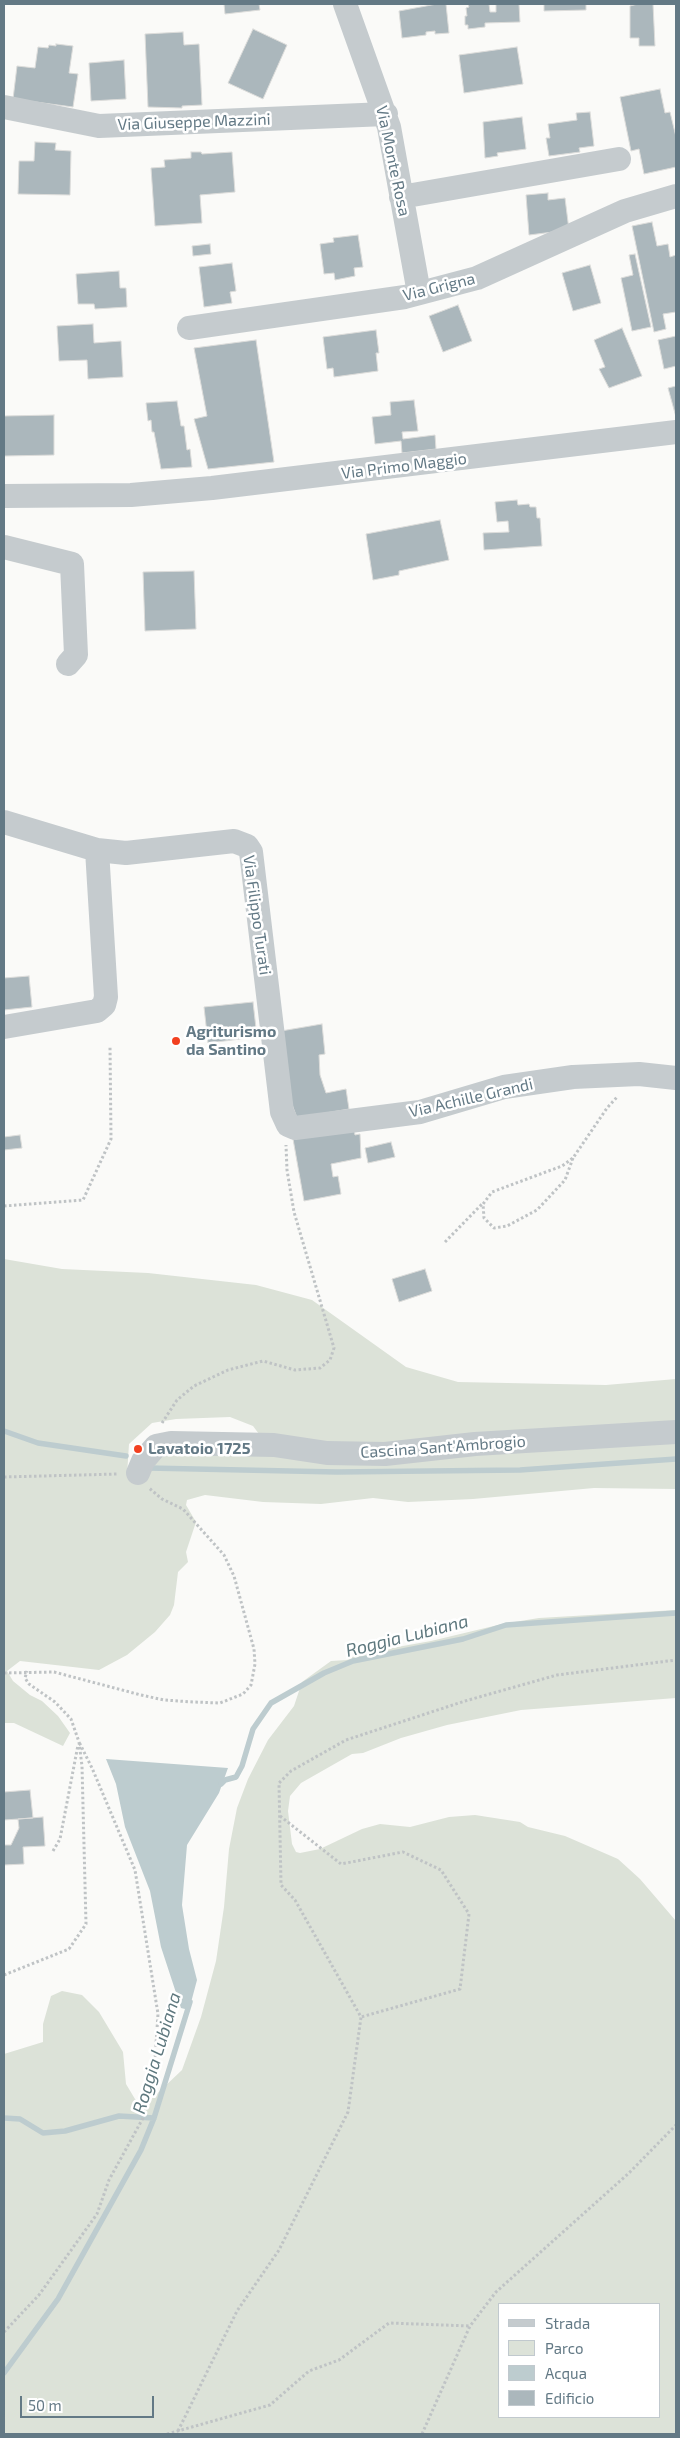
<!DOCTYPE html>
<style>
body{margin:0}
#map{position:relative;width:680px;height:2438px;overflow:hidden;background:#fafaf8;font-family:"Exo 2",sans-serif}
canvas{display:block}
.frame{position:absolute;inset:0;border:5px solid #637985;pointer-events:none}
.legend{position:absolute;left:498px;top:2303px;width:162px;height:115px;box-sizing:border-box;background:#fff;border:1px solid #c1c9ce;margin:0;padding:6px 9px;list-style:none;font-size:15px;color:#637985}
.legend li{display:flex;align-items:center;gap:10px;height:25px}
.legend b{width:25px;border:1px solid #c1c9ce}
.scale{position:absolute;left:20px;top:2396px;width:134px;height:22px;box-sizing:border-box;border:2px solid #637985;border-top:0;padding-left:6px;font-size:15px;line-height:18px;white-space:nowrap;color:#637985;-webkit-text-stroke:4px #fff;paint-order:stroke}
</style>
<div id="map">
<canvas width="680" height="2438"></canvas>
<div class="frame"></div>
<ul class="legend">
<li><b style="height:6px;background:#c5cbce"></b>Strada</li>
<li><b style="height:14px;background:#dce2d8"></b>Parco</li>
<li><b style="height:14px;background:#bdcccf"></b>Acqua</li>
<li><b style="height:14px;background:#abb7bc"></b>Edificio</li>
</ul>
<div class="scale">50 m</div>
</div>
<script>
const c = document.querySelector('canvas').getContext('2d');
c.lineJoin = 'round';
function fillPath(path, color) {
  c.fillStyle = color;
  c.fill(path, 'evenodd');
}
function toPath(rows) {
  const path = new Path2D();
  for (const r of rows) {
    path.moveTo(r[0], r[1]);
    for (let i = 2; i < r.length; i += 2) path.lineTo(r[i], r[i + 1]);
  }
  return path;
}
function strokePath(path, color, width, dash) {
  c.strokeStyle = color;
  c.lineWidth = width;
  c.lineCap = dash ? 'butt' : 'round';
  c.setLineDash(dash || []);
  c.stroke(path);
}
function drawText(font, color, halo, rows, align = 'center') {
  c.font = font + ' "Exo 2",sans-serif';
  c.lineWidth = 5;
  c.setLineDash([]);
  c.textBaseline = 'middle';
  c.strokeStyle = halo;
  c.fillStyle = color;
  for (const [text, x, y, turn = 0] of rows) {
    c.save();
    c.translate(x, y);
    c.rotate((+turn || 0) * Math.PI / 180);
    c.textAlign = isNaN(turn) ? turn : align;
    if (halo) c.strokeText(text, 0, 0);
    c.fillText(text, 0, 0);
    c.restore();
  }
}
fillPath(toPath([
 [4,1259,62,1269,148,1273,256,1285,312,1300,406,1367,458,1382,606,1385,676,1379,676,1489,594,1488,473,1499,408,1502,373,1498,321,1504,263,1502,205,1495,187,1500,186,1505,196,1522,186,1552,188,1562,178,1572,174,1605,170,1615,155,1632,127,1655,99,1670,20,1661,7,1671,13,1681,30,1695,42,1701,58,1716,70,1733,63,1746,14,1723,4,1723],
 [230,1417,253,1426,262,1438,161,1452,127,1475,129,1444,152,1423,176,1419],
 [676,1610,676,1698,521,1710,447,1725,401,1738,363,1753,352,1754,301,1783,290,1796,288,1811,292,1844,296,1852,300,1853,320,1849,362,1829,380,1824,410,1827,449,1817,475,1815,520,1822,528,1827,565,1836,618,1859,640,1879,676,1921,676,2434,4,2434,4,2054,43,2042,43,2024,51,1996,62,1991,82,1995,99,2012,123,2052,126,2084,135,2099,144,2106,182,2070,201,2017,216,1961,224,1907,229,1849,237,1808,248,1779,268,1740,294,1706,302,1682,331,1661,347,1660,358,1654,431,1641,502,1624,539,1618],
 [499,2304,659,2304,659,2417,499,2417]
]), '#dce2d8');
fillPath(toPath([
 [106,1759,228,1768,219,1793,187,1845,182,1905,189,1949,197,1980,189,2010,181,2008,161,1947,150,1891,125,1827,116,1784]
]), '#bdcccf');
strokePath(toPath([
 [4,1431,38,1443,126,1456],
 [148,1468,337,1472,520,1470,676,1459],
 [221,1784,225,1780,236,1777,242,1766,253,1729,271,1703,324,1673,353,1661,463,1639,506,1625,676,1613],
 [4,2118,20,2119,43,2133,65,2131,119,2116,154,2118],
 [4,2373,58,2299,141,2150,154,2118,190,2002]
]), '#bdcccf', 5.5);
const building = toPath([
 [224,4,259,4,260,10,225,14,224,4],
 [437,4,446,4,449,33,435,34,435,31,426,32,426,35,402,38,399,11,437,4],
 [468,4,489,4,490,12,496,12,496,4,519,4,520,22,485,23,485,27,468,29,468,25,465,25,465,16,467,16,466,8,469,7,468,4],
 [544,4,586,4,586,10,544,11,544,4],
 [638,4,653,4,655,46,639,46,639,38,630,38,630,6,638,4],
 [253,29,287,45,263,99,228,83,253,29],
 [183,32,184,45,199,44,202,105,182,106,182,108,148,107,145,34,183,32],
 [56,44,73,46,69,73,78,74,73,107,13,99,17,66,35,68,38,47,48,48,49,45,56,46,56,44],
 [517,47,523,84,464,93,459,55,517,47],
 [124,60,126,99,91,101,89,63,124,60],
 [660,89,665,113,670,112,676,137,676,167,644,174,639,149,631,151,620,97,660,89],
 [590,112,594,146,579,148,580,152,549,156,546,138,550,138,548,124,577,120,576,113,590,112],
 [522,117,526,149,497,153,498,156,485,158,483,122,522,117],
 [35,142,56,143,55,150,71,151,70,195,18,194,19,161,34,161,35,142],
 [191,152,201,152,202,154,232,152,235,192,200,195,202,223,155,226,151,168,165,167,164,160,191,158,191,152],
 [548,193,548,200,565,198,569,230,529,235,526,195,548,193],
 [652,222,657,246,668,244,670,257,676,255,676,312,663,314,666,329,654,332,632,226,652,222],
 [358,235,363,267,354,268,355,276,335,280,334,273,324,274,320,244,334,242,333,238,358,235],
 [210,244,211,254,193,256,192,246,210,244],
 [635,254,651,327,632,331,621,278,633,275,629,255,635,254],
 [232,263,236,291,230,292,232,303,204,307,199,267,232,263],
 [590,265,601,303,573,311,562,273,590,265],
 [119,271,120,288,126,288,127,307,95,309,94,304,78,304,76,274,119,271],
 [458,305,472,341,443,352,429,316,458,305],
 [93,324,94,343,121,341,123,377,88,379,87,360,59,361,57,326,93,324],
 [622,328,642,376,609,388,599,369,605,367,594,340,622,328],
 [376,330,379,353,376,353,378,371,334,377,333,368,327,369,323,337,376,330],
 [676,336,676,366,664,369,658,340,676,336],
 [256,340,274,462,208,469,194,419,207,416,194,348,256,340],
 [676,386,676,417,668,388,676,386],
 [414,400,418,431,402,432,403,439,435,435,436,449,402,453,401,441,375,444,372,417,391,415,390,402,414,400],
 [177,401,181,426,184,426,187,450,190,449,192,467,161,469,154,432,152,432,151,420,148,421,146,403,177,401],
 [54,415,54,455,4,456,4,416,54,415],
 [517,500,518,505,529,504,530,507,536,507,537,518,540,518,542,546,484,550,483,533,509,532,508,521,497,522,495,502,517,500],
 [440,520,449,560,399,571,399,575,373,580,366,534,440,520],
 [194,571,196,629,145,631,143,572,194,571],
 [29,976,32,1007,4,1010,4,978,29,976],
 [253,1002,257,1037,208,1043,204,1007,253,1002],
 [322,1024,325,1054,319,1055,320,1075,326,1093,346,1089,349,1109,297,1118,286,1088,281,1031,322,1024],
 [354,1129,355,1135,360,1134,361,1158,331,1164,333,1177,338,1176,341,1194,304,1201,293,1139,354,1129],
 [20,1135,22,1148,4,1150,4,1137,20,1135],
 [391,1142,395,1157,368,1163,365,1148,391,1142],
 [425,1269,432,1291,399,1302,392,1279,425,1269],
 [30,1790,33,1818,4,1820,4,1792,30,1790],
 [43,1817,45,1846,23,1847,24,1864,4,1865,4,1845,11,1845,19,1828,18,1819,43,1817]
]);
fillPath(building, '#abb7bc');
strokePath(building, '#dcdcda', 1);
strokePath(toPath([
 [573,1158,565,1180,537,1210,507,1226,494,1228,484,1218,483,1204,492,1192,562,1166,573,1158,607,1108,618,1096],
 [4,1206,83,1200,111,1139,110,1046],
 [445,1242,482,1204],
 [162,1423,177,1400,194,1386,228,1370,263,1361,295,1370,320,1368,330,1360,334,1348,294,1212,287,1170,286,1145],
 [4,1477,118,1474],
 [4,1673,54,1672,141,1695,164,1700,193,1702,220,1703,243,1694,251,1685,255,1664,254,1649,234,1576,224,1555,183,1509,162,1499,149,1488],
 [280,1816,341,1864,403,1852,441,1870,469,1914,460,1989,361,2017],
 [53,1851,60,1839,78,1745],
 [4,1975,69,1949,86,1924,82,1766,79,1742,71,1719,55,1702,29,1684,25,1678,27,1671],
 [4,2332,39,2295,97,2214,109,2180,143,2118,144,2106,154,2074,158,2014,135,1870,92,1768,79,1742],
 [178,2431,237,2311,279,2250,348,2112,361,2017,295,1900,281,1885,279,1783,291,1771,346,1740,465,1701,557,1675,676,1660],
 [167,2434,270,2405,309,2371,339,2360,389,2323,470,2326],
 [422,2434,470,2326,496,2292,629,2173,676,2125]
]), '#bfc3c5', 3, [2.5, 2.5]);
strokePath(toPath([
 [345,4,389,127,419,293],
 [4,107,99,126,386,114],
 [401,197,619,159],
 [189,328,405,297,477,278,625,211,676,196],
 [4,496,131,495,212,488,676,432],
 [4,547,72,564,76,655,68,664],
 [4,822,97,850,126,853,234,841,247,846,251,852,282,1112,288,1125,295,1128,420,1112,504,1087,573,1077,639,1074,676,1078],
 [4,1027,97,1011,104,1005,106,997,97,850],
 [138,1473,143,1461,156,1446,171,1443,274,1445,327,1453,385,1454,475,1444,676,1432]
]), '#c5cbce', 24);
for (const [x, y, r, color] of [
 [176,1041,5,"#f24020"],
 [138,1449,5,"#f24020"]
]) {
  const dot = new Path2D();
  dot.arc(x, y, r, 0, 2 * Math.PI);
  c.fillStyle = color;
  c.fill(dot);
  strokePath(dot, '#fff', 2);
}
drawText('16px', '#637985', '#fff', [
 ["Via Giuseppe Mazzini",194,122,-2],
 ["Via Monte Rosa",393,161,78],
 ["Via Grigna",439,287,-14],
 ["Via Primo Maggio",404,466,-7],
 ["Via Filippo Turati",257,915,82],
 ["Via Achille Grandi",471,1098,-13],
 ["Cascina Sant'Ambrogio",443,1447,-4]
]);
drawText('bold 16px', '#637985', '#fff', [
 ["Agriturismo",186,1032],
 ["da Santino",186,1050],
 ["Lavatoio 1725",148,1449]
], 'left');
drawText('italic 18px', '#5e787e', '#fff', [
 ["Roggia Lubiana",407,1636,-14],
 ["Roggia Lubiana",157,2053,-73]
]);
</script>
